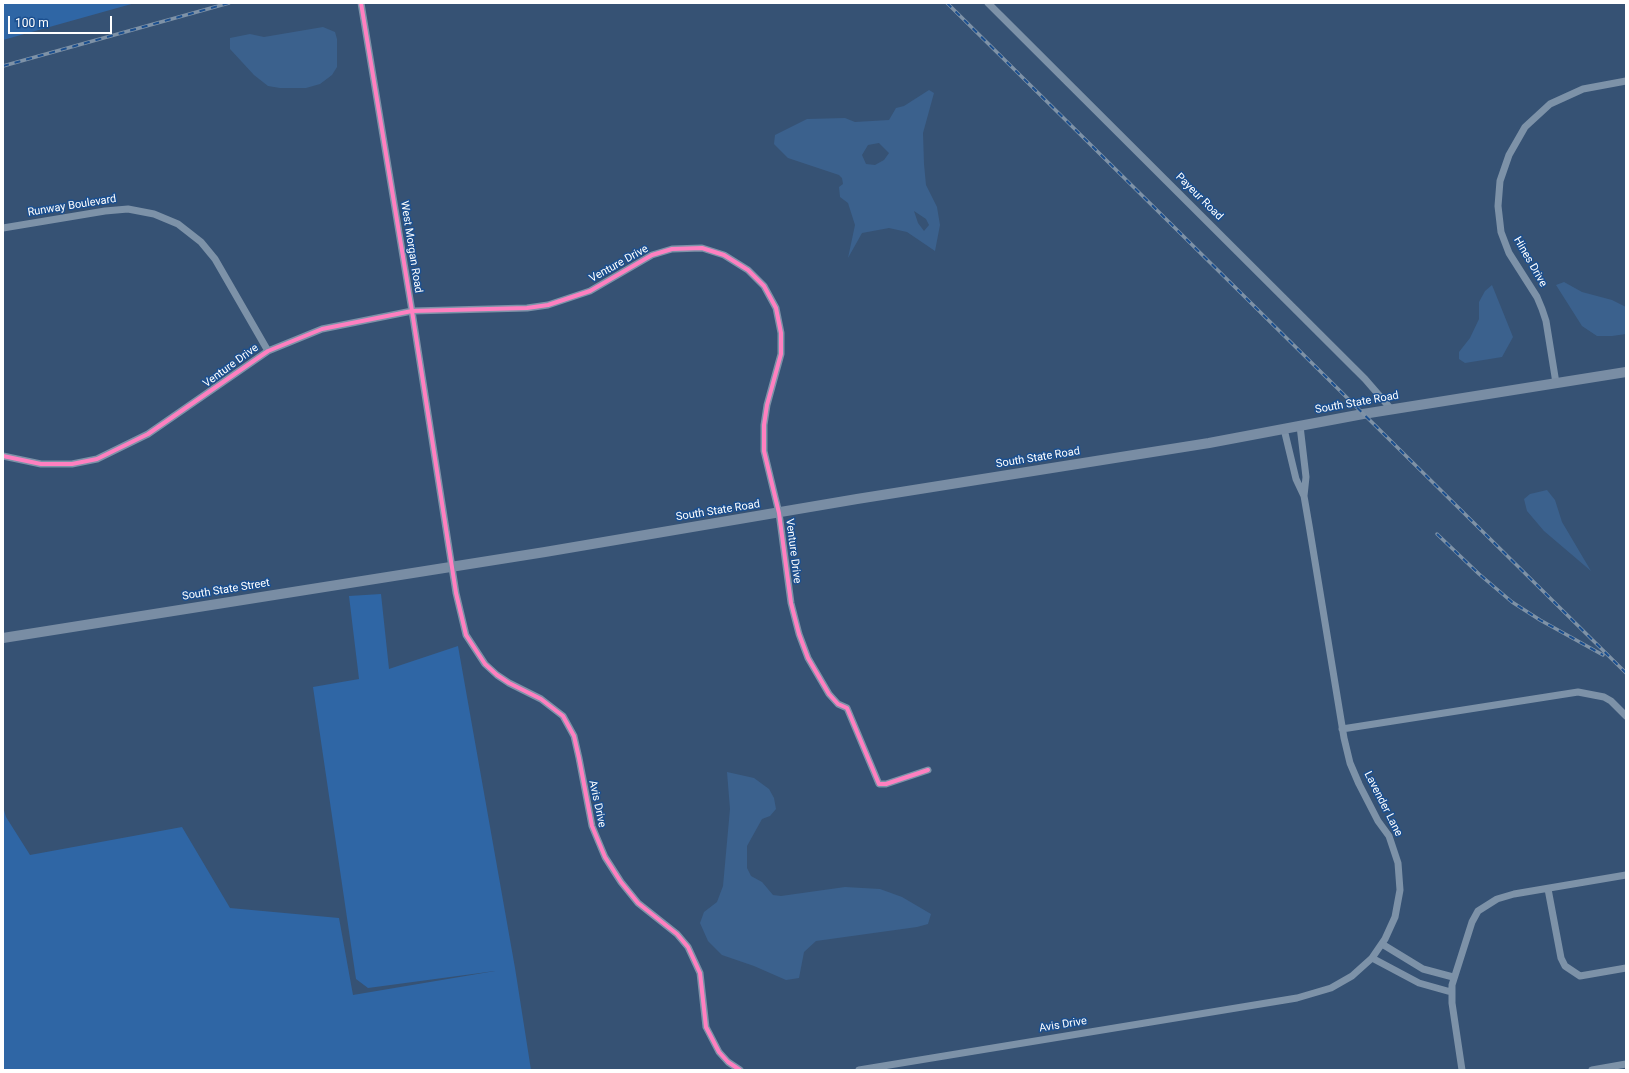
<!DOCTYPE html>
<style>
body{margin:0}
#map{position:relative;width:1629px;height:1073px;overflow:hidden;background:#365274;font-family:Roboto,sans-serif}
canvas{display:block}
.frame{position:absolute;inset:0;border:4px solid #fff;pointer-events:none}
.scale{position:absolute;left:8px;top:16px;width:104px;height:18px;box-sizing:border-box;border:2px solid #fff;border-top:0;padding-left:5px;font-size:12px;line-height:14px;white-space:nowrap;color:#fff;-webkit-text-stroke:3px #1b4f8f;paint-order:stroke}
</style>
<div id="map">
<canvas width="1629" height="1073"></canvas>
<div class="frame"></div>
<div class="scale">100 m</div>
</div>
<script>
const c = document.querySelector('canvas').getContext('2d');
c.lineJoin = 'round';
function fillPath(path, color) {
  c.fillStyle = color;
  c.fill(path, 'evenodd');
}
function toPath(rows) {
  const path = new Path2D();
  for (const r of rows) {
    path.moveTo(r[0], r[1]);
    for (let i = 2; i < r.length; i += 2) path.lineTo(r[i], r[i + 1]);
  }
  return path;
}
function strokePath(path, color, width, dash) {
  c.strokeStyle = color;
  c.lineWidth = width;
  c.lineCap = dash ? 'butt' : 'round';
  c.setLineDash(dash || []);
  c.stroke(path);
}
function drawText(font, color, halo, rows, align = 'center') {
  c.font = font + ' Roboto,sans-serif';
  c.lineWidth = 3;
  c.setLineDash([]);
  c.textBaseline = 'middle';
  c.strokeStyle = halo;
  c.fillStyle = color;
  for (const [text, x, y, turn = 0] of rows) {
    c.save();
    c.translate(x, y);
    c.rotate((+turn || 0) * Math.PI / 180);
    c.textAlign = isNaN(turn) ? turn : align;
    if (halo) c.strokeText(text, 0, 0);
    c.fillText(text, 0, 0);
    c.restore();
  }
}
fillPath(toPath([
 [3,3,135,3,3,40],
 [381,594,389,669,458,646,515,968,531,1070,3,1070,3,807,6,817,30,855,182,827,230,908,339,918,353,995,495,971,368,988,356,979,313,687,359,679,349,596]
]), '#2f66a5');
fillPath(toPath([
 [323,27,335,32,337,39,337,67,332,75,320,84,306,88,280,88,268,86,254,75,230,49,230,38,250,34,264,37],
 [929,90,934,93,923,133,924,164,926,185,937,207,940,225,935,251,907,232,889,228,862,233,848,258,855,225,848,203,840,197,839,187,843,184,842,178,839,175,788,158,774,144,775,135,807,119,845,118,855,122,889,120,896,108,904,106],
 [879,143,889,153,884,160,875,165,866,164,862,155,868,145],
 [914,211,926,219,929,225,924,231,918,223],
 [1564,282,1582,292,1612,300,1626,307,1626,334,1612,336,1597,336,1582,326,1556,285],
 [1492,285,1513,337,1502,357,1465,363,1459,359,1459,352,1470,338,1479,319,1479,302,1485,291],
 [1547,490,1555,500,1562,522,1591,571,1544,531,1527,511,1524,499,1530,494],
 [727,772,754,778,769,789,774,798,776,809,770,816,762,819,747,846,747,868,751,876,762,882,773,895,781,896,845,887,880,889,902,897,931,914,928,924,917,927,816,941,804,952,799,978,786,980,754,966,722,955,708,941,700,923,704,912,717,902,723,886,730,809]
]), '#3b618d');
strokePath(toPath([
 [361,3,412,311,456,593,466,635,485,664,497,675,509,683,541,699,563,716,574,736,579,758,592,826,605,857,621,882,638,903,677,934,688,947,700,973,706,1027,719,1052,728,1062,740,1070],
 [988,3,1365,379,1391,409],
 [3,228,105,211,128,209,154,214,178,224,201,242,215,259,268,351],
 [1556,383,1546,321,1542,309,1537,297,1509,253,1501,232,1498,206,1500,181,1509,155,1525,127,1550,104,1583,89,1626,81],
 [1300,426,1306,477,1304,496],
 [3,456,41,464,72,464,97,459,148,434,268,351,322,329,412,311,527,308,548,305,590,291,652,255,672,249,702,248,724,255,748,270,764,286,776,308,781,333,781,354,767,405,764,425,764,451,779,513,791,603,799,634,808,658,829,694,838,704,847,708,879,784,886,784,928,770],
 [1342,729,1578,692,1604,697,1611,701,1626,716],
 [1548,889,1561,958,1565,966,1580,976,1626,968],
 [1382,944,1423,969,1453,977],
 [1372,958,1419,983,1451,992],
 [859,1070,1297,998,1331,988,1352,976,1372,958,1385,939,1395,917,1400,890,1398,863,1389,836,1378,821,1359,784,1350,763,1344,738,1309,525,1304,496,1296,479,1284,429],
 [1462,1070,1452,1003,1452,985,1472,922,1478,911,1497,899,1514,894,1626,875],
 [1592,1070,1626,1064]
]), '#7d92a8', 7);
strokePath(toPath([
 [3,638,545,552,857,499,1209,443,1363,414,1626,372]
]), '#798da4', 10);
const rail = toPath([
 [947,3,1626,673],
 [3,66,229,3],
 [1437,534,1479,574,1512,602,1540,620,1603,655]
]);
strokePath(rail, '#7e92a7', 3.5);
strokePath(rail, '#1b4f8f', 2, [6]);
strokePath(toPath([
 [361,3,412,311,456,593,466,635,485,664,497,675,509,683,541,699,563,716,574,736,579,758,592,826,605,857,621,882,638,903,677,934,688,947,700,973,706,1027,719,1052,728,1062,740,1070],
 [3,456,41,464,72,464,97,459,148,434,268,351,322,329,412,311,527,308,548,305,590,291,652,255,672,249,702,248,724,255,748,270,764,286,776,308,781,333,781,354,767,405,764,425,764,451,779,513,791,603,799,634,808,658,829,694,838,704,847,708,879,784,886,784,928,770]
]), '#ff80c0', 4);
drawText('11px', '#fff', '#1b4f8f', [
 ["Payeur Road",1199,197,45],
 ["Runway Boulevard",72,206,-9],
 ["West Morgan Road",411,247,81],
 ["Hines Drive",1530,262,60],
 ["Venture Drive",619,264,-29],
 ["Venture Drive",231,366,-36],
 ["South State Road",1357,403,-10],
 ["South State Road",1038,458,-9],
 ["South State Road",718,511,-9],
 ["Venture Drive",793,551,83],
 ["South State Street",226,590,-9],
 ["Avis Drive",597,804,78],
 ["Lavender Lane",1383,804,63],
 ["Avis Drive",1063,1025,-9]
]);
</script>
